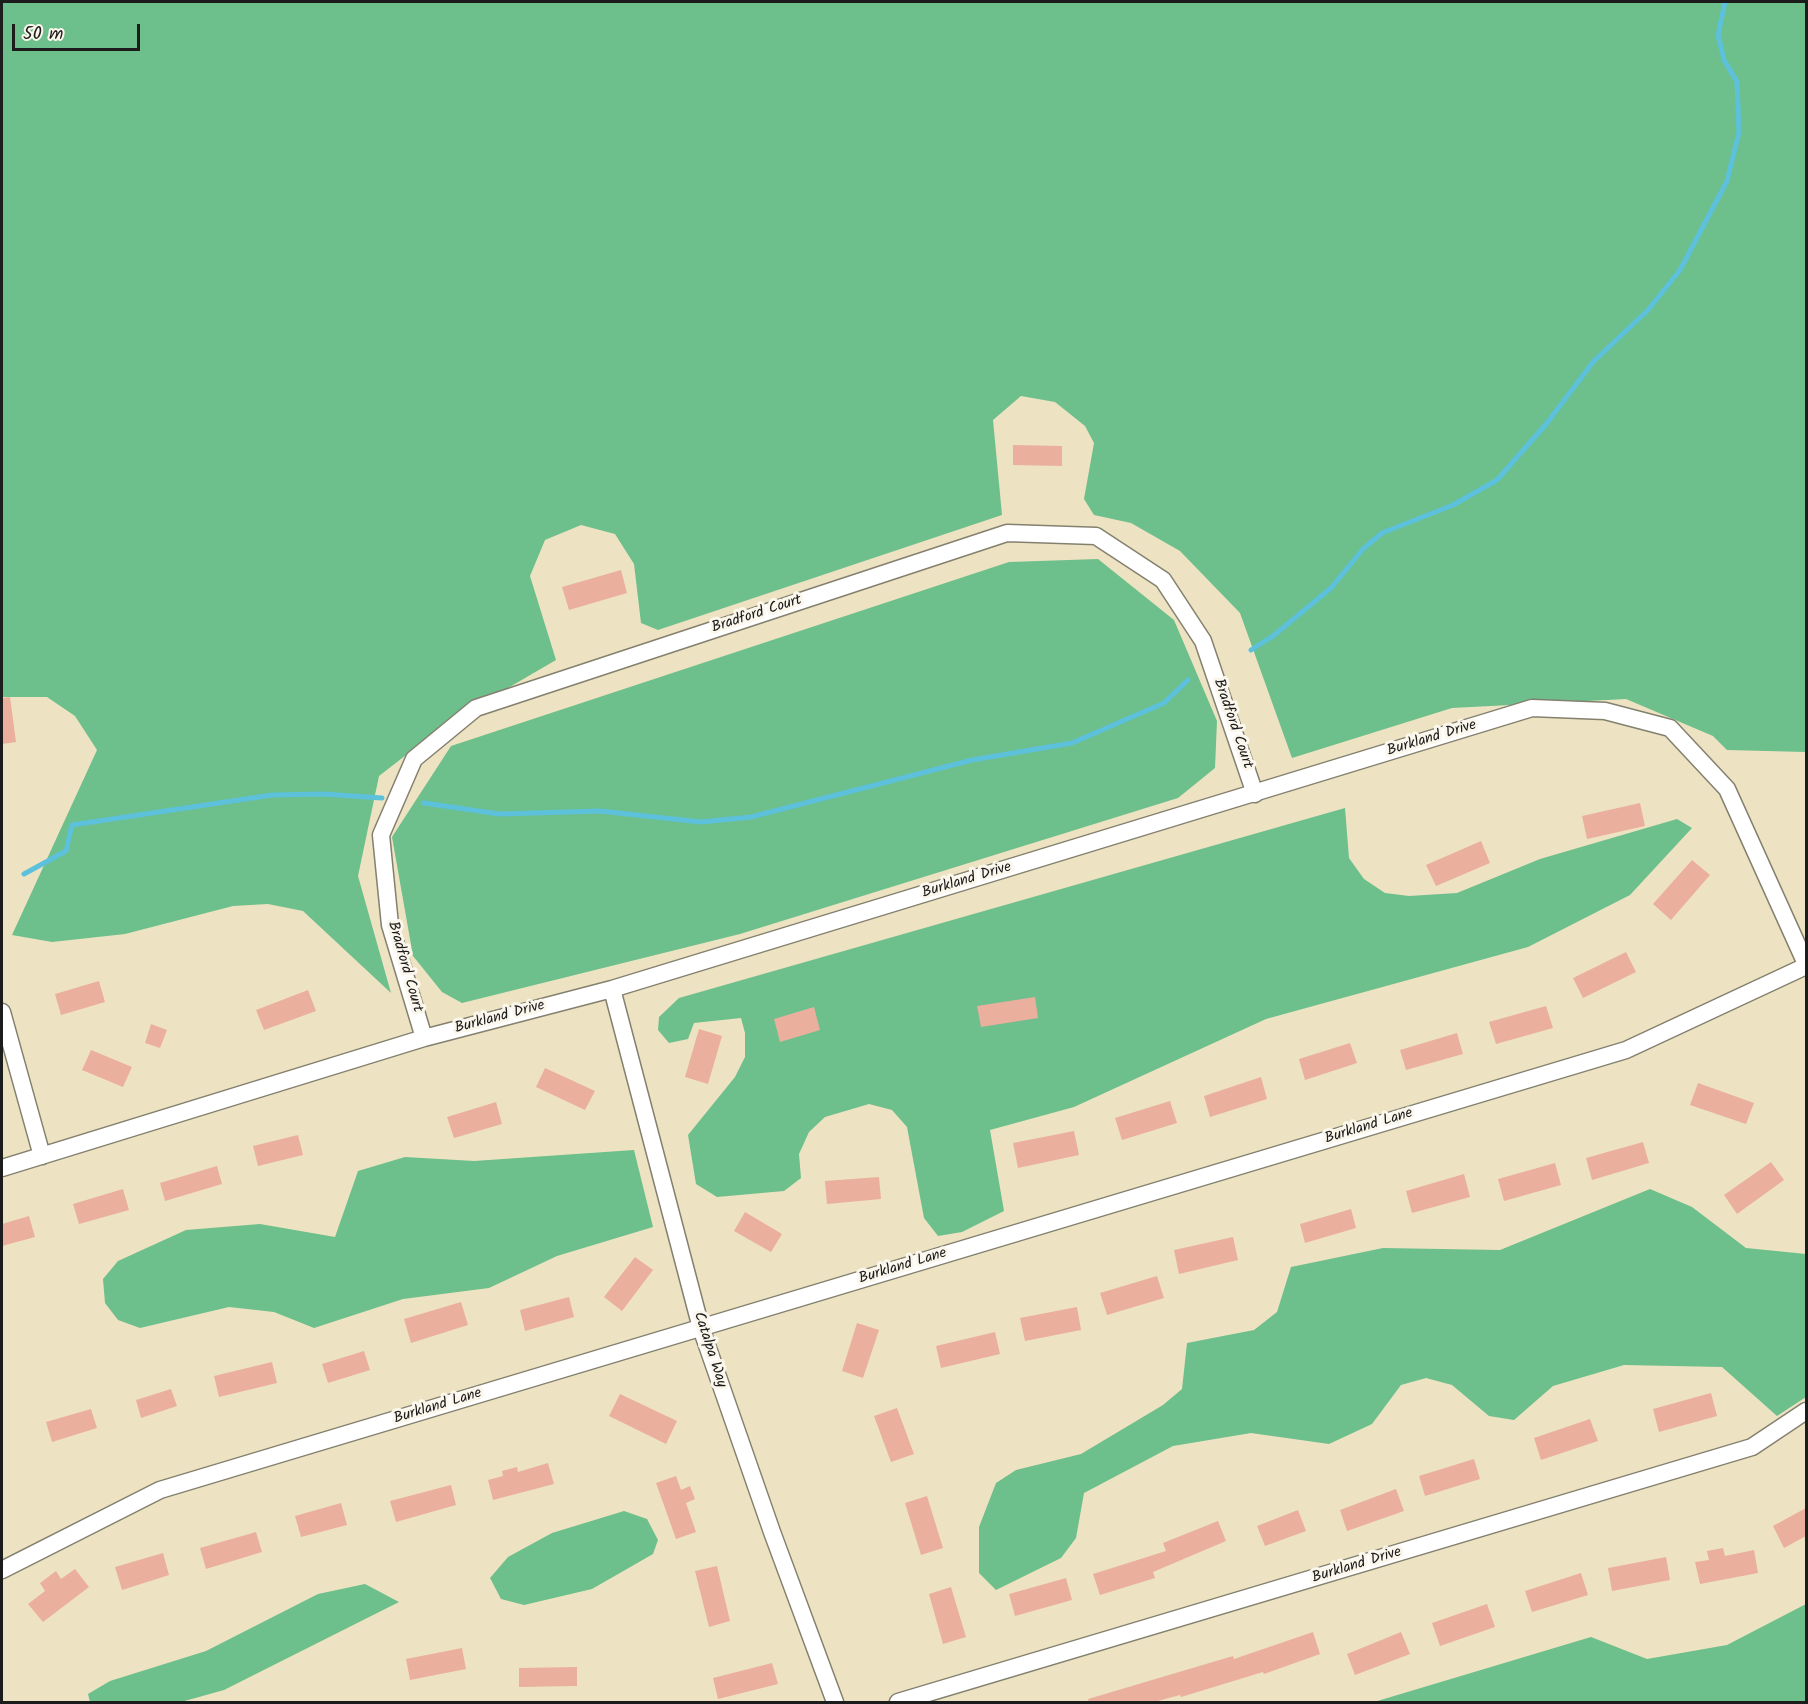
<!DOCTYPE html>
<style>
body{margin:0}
#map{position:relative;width:1808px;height:1704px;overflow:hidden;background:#ede3c2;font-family:Kalam,sans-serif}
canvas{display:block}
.frame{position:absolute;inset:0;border:3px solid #1c1c1c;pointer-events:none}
.scale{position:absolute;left:12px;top:24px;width:128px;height:27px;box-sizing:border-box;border:3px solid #1c1c1c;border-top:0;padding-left:8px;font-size:18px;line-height:21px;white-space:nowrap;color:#1c1c1c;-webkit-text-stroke:4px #fbf7ec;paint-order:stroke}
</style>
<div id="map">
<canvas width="1808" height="1704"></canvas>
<div class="frame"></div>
<div class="scale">50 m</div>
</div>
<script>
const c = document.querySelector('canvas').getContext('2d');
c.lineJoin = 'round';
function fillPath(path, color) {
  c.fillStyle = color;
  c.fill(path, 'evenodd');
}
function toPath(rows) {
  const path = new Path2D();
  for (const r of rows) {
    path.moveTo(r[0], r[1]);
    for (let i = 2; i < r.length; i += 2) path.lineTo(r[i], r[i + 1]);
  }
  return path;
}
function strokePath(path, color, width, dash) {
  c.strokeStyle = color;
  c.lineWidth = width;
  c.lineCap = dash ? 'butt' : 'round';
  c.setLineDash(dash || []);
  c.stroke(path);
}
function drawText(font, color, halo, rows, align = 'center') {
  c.font = font + ' Kalam,sans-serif';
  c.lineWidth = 6;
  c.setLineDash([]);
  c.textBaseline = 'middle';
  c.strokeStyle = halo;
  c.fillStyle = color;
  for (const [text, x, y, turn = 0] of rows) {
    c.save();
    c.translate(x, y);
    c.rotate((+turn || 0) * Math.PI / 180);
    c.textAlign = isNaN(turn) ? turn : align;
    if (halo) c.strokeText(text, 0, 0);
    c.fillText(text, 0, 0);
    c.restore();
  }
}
fillPath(toPath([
 [2,2,1806,2,1806,752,1727,750,1713,736,1626,699,1452,708,1292,758,1240,613,1180,551,1131,523,1094,515,1084,499,1094,443,1085,426,1055,402,1021,396,993,420,1002,515,658,630,641,623,634,564,615,534,581,525,545,540,530,576,556,660,446,724,379,776,358,876,391,993,303,911,268,904,233,906,125,934,52,942,12,935,97,750,75,716,47,697,2,697],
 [1098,559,1174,620,1217,721,1215,768,1178,798,740,934,462,1003,442,992,413,956,392,837,451,746,1009,562],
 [1345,808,1349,858,1364,879,1385,893,1409,896,1457,893,1540,859,1677,819,1692,828,1630,895,1528,947,1266,1019,1074,1107,990,1130,1004,1211,962,1232,938,1236,924,1218,907,1127,892,1110,869,1104,825,1117,809,1132,799,1154,801,1178,784,1191,717,1197,696,1184,688,1135,735,1077,745,1057,745,1033,741,1018,694,1023,688,1039,669,1043,658,1030,659,1017,679,998],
 [634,1150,653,1227,557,1256,489,1288,403,1299,314,1328,274,1312,229,1307,140,1328,118,1320,105,1303,103,1279,118,1261,186,1230,260,1224,335,1237,358,1171,405,1157,474,1161],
 [1650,1189,1692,1207,1746,1248,1806,1254,1806,1397,1777,1416,1722,1367,1624,1365,1553,1386,1514,1420,1489,1416,1452,1385,1426,1378,1401,1385,1372,1424,1329,1444,1251,1433,1173,1446,1084,1493,1076,1538,1061,1558,996,1590,979,1573,979,1527,996,1483,1016,1470,1081,1454,1163,1405,1182,1389,1187,1343,1254,1330,1277,1312,1291,1267,1383,1248,1500,1250],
 [624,1511,647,1519,658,1540,653,1554,592,1589,524,1605,501,1599,490,1578,508,1557,552,1533],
 [365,1584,399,1602,224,1690,181,1702,90,1702,88,1694,110,1681,206,1651,318,1594],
 [1806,1604,1806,1702,1374,1702,1591,1637,1647,1659,1727,1645]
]), '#6dbf8c');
strokePath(toPath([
 [1251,650,1273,636,1331,588,1363,549,1382,533,1453,505,1497,480,1547,423,1593,362,1648,310,1680,270,1727,181,1739,132,1737,82,1724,60,1718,35,1725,2],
 [424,803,499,814,600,811,701,822,751,817,972,760,1072,743,1164,703,1188,680],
 [24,874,66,851,72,825,272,795,323,794,382,798]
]), '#5dc1db', 5);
fillPath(toPath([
 [1013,445,1062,446,1062,466,1013,465],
 [621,570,627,593,569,610,562,587],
 [10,697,16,742,2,744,2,698],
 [1640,803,1645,826,1587,839,1582,816],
 [1481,841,1490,863,1436,886,1426,865],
 [1692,860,1710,875,1671,920,1653,904],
 [1626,952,1636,972,1583,998,1573,978],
 [99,981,105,1002,61,1015,55,994],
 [308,990,316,1011,264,1030,256,1010],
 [1035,997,1038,1018,981,1027,977,1006],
 [1546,1006,1553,1028,1496,1044,1489,1022],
 [814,1007,820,1030,780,1042,774,1019],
 [151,1024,167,1030,160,1048,145,1043],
 [699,1029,722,1036,708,1084,685,1077],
 [1457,1033,1463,1054,1406,1070,1400,1050],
 [1350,1043,1357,1063,1305,1080,1299,1059],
 [91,1050,132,1067,123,1087,82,1070],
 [545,1068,595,1091,585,1110,536,1087],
 [1261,1077,1267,1099,1210,1117,1204,1096],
 [1698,1083,1754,1103,1746,1124,1690,1105],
 [1170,1101,1177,1123,1122,1140,1115,1118],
 [496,1102,502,1124,454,1138,447,1117],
 [1074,1131,1079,1155,1018,1168,1013,1143],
 [298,1135,303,1155,258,1166,253,1146],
 [1643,1142,1649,1163,1592,1180,1586,1158],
 [1771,1162,1784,1180,1737,1214,1724,1195],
 [1555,1163,1561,1185,1504,1201,1498,1179],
 [217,1166,222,1184,165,1201,160,1183],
 [1464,1174,1470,1197,1412,1213,1406,1191],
 [879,1177,881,1199,827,1204,825,1181],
 [123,1189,129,1210,79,1224,73,1204],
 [1351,1209,1356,1228,1305,1243,1300,1224],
 [745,1212,782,1234,771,1252,734,1231],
 [29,1216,35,1237,2,1246,2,1224],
 [1233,1237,1238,1260,1179,1274,1174,1250],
 [635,1257,653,1270,622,1311,604,1297],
 [1157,1276,1164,1298,1107,1315,1100,1293],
 [569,1297,574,1317,525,1331,520,1310],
 [461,1302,468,1325,411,1343,404,1319],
 [1077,1307,1081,1330,1025,1341,1020,1318],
 [857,1323,879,1330,863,1378,842,1371],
 [995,1332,1000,1354,941,1368,936,1346],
 [364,1351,370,1370,328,1383,322,1364],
 [272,1362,277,1383,219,1397,214,1376],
 [171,1389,177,1406,141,1418,136,1400],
 [1711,1393,1717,1416,1659,1432,1653,1409],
 [620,1394,677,1421,666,1444,609,1416],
 [897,1408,914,1454,891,1462,874,1416],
 [91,1409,97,1428,52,1442,46,1422],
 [1590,1419,1598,1441,1541,1460,1534,1438],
 [1474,1459,1480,1479,1425,1496,1419,1476],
 [548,1463,554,1484,493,1500,488,1480,503,1476,502,1471,517,1467,518,1472],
 [676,1476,681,1490,690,1486,695,1499,686,1503,696,1532,676,1539,656,1483],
 [451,1485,456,1505,396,1522,390,1501],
 [1396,1489,1404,1511,1347,1531,1340,1510],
 [927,1496,943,1548,921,1555,905,1503],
 [341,1503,347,1525,301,1537,295,1516],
 [1806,1508,1806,1536,1784,1548,1773,1526],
 [1298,1510,1306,1531,1265,1546,1257,1526],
 [1218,1521,1226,1541,1153,1572,1155,1578,1100,1595,1093,1574,1166,1551,1163,1543],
 [256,1532,262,1552,206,1569,200,1548],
 [1723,1548,1725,1556,1754,1550,1758,1573,1700,1584,1695,1562,1709,1560,1707,1551],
 [163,1553,169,1575,122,1590,115,1567],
 [1666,1557,1670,1580,1612,1591,1608,1568],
 [717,1566,730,1621,709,1627,695,1571],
 [75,1569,89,1587,43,1622,28,1604,45,1591,40,1583,56,1571,61,1579],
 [1581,1573,1588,1595,1532,1612,1525,1591],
 [1066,1578,1072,1600,1015,1616,1009,1594],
 [951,1587,966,1637,943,1644,929,1594],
 [1487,1604,1495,1627,1440,1646,1432,1623],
 [1313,1632,1320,1654,1264,1674,1263,1672,1181,1697,1180,1695,1154,1702,1089,1702,1088,1699,1233,1656,1234,1659],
 [1401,1632,1410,1654,1355,1675,1347,1654],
 [462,1648,466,1669,410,1680,406,1659],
 [772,1663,778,1684,718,1699,713,1678],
 [577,1667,577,1686,519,1687,519,1668]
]), '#ebaf9d');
const minor = toPath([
 [612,989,701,1328,772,1532,835,1702],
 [2,1012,42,1156],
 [424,1038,390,925,381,835,414,759,476,708,1007,533,1096,536,1163,580,1203,641,1255,794],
 [2,1168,424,1038,612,989,1532,708,1605,711,1670,728,1727,789,1806,964],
 [2,1570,160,1490,1626,1050,1806,966],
 [898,1702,1752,1447,1806,1411]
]);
strokePath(minor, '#84806f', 19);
strokePath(minor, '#fff', 16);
drawText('15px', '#1c1c1c', '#fbf7ec', [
 ["Bradford Court",757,615,-18],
 ["Bradford Court",1232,724,71],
 ["Burkland Drive",1432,739,-17],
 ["Burkland Drive",967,881,-17],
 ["Bradford Court",404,967,74],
 ["Burkland Drive",500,1018,-15],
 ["Burkland Lane",1369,1127,-17],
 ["Burkland Lane",903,1267,-17],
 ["Catalpa Way",709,1350,72],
 ["Burkland Lane",438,1407,-17],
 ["Burkland Drive",1357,1566,-17]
]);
</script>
